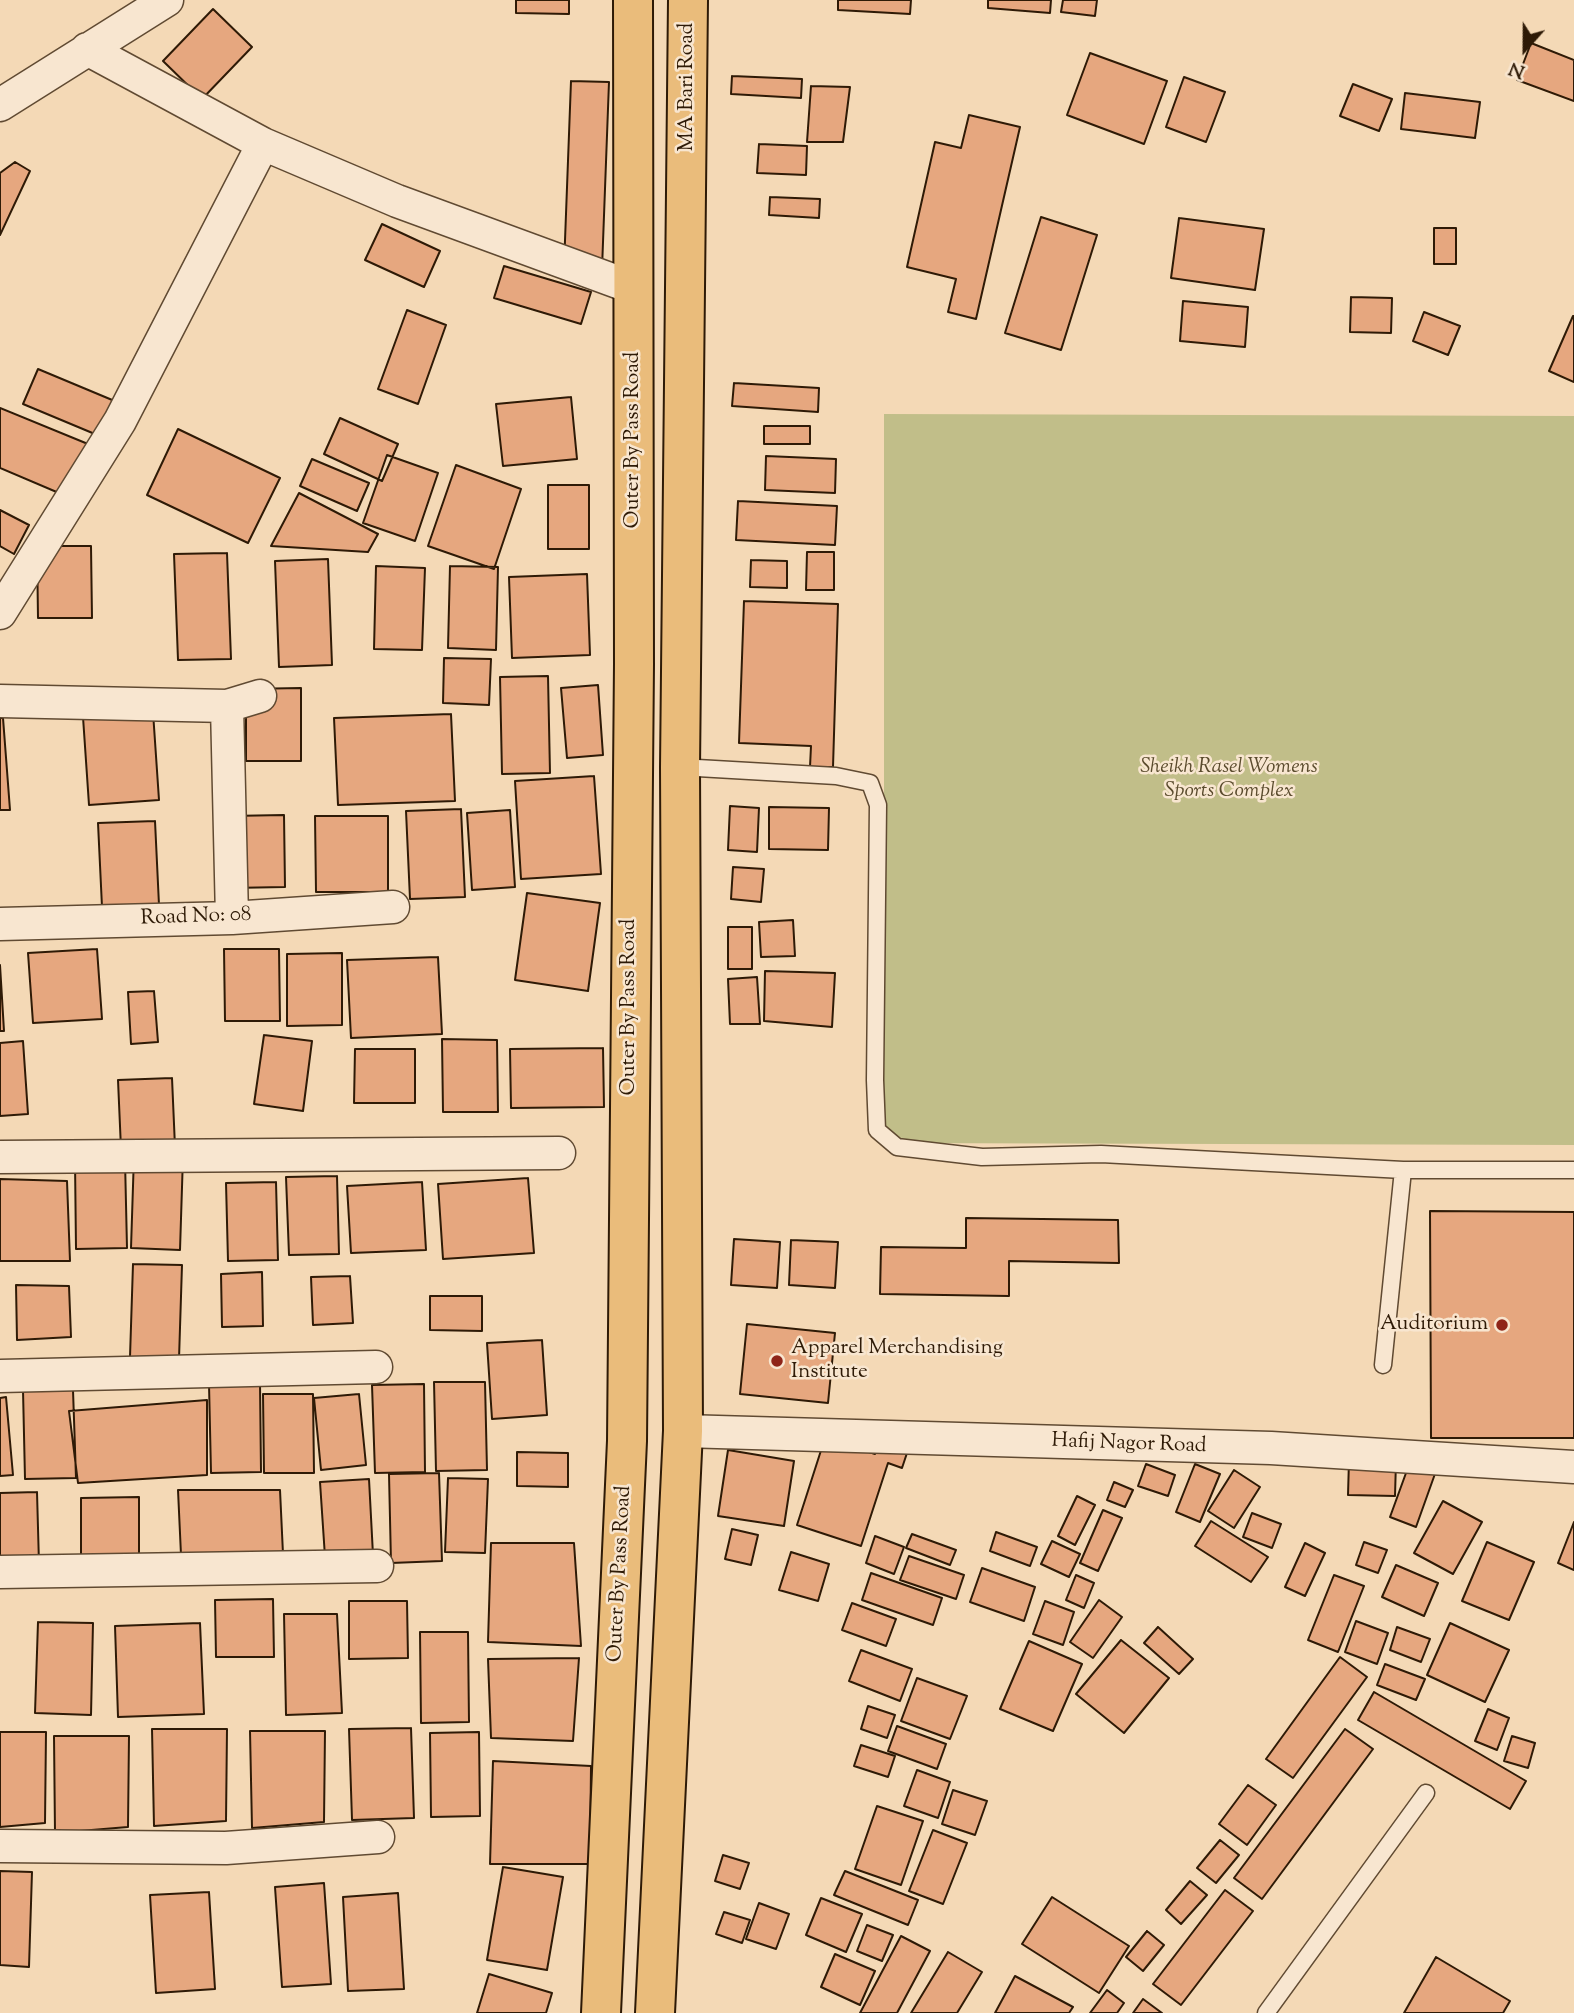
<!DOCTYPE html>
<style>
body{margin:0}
#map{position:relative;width:1574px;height:2013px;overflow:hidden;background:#f4d9b6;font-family:"Sorts Mill Goudy",serif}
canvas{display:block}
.north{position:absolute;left:1490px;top:14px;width:70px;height:70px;-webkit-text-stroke:5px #f8e6d0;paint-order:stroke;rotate:201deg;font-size:19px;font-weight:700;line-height:28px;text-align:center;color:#2e1a06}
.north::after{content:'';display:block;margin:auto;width:24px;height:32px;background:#2e1a06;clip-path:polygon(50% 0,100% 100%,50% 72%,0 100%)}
</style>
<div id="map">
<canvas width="1574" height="2013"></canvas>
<div class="north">N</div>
</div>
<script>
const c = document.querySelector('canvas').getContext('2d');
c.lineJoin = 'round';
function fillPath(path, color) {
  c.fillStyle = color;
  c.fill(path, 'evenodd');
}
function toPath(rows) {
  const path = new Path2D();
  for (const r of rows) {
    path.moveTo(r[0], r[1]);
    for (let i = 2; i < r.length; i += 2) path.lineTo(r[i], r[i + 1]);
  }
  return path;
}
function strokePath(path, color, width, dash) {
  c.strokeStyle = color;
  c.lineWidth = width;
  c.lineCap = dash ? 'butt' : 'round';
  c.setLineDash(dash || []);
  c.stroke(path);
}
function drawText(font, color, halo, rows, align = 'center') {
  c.font = font + ' "Sorts Mill Goudy",serif';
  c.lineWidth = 5;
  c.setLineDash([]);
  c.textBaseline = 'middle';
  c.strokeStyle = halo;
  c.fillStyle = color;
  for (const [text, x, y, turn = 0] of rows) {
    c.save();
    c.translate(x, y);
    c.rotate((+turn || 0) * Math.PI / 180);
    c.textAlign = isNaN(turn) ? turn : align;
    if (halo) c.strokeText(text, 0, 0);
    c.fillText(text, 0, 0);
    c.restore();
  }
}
fillPath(toPath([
 [884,414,1574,416,1574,1145,884,1143]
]), '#c1be89');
const building = toPath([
 [516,0,569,0,569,14,516,13,516,0],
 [838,0,911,0,910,14,838,10,838,0],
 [988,0,1051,0,1050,13,988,8,988,0],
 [1063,0,1097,0,1095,16,1061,12,1063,0],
 [213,9,252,47,202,99,163,61,213,9],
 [1531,43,1574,60,1574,101,1517,80,1531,43],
 [1090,53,1167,81,1144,144,1067,115,1090,53],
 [732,76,802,79,801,98,731,94,732,76],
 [1184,77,1225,92,1206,142,1166,127,1184,77],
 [571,81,609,82,602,269,564,267,571,81],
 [1353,84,1392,99,1379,131,1340,116,1353,84],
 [811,86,850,87,843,142,807,142,811,86],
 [1405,93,1480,102,1475,138,1401,129,1405,93],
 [969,115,1020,127,976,319,948,312,956,279,907,267,935,142,961,148,969,115],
 [759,144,807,146,806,175,757,173,759,144],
 [15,162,30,171,0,235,0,173,15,162],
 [770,197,820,199,819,218,769,215,770,197],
 [1041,217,1097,235,1061,350,1005,333,1041,217],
 [1179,218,1264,229,1255,290,1171,278,1179,218],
 [382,224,440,251,424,287,365,260,382,224],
 [1434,228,1456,228,1456,264,1434,264,1434,228],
 [504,266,591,292,581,324,494,298,504,266],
 [1351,297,1392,298,1391,333,1350,332,1351,297],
 [1183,301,1248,307,1245,347,1180,341,1183,301],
 [407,310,446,325,418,404,378,389,407,310],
 [1424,312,1460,326,1448,355,1413,341,1424,312],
 [1573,316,1574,316,1574,382,1549,371,1573,316],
 [38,369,117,402,102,437,23,404,38,369],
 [734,383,819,388,818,412,732,406,734,383],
 [571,397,577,459,503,466,496,404,571,397],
 [0,408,88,444,66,496,0,468,0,408],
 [340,418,398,444,382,481,324,454,340,418],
 [764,426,810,426,810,444,764,444,764,426],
 [178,429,280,478,248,543,147,495,178,429],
 [387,455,438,473,415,541,363,523,387,455],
 [766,456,836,459,835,493,765,490,766,456],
 [312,459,369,483,357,511,300,486,312,459],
 [456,465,521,489,494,569,428,546,456,465],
 [548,485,589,485,589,549,548,549,548,485],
 [299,493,378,534,368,552,271,546,299,493],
 [738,501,837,506,835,545,736,540,738,501],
 [0,510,29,525,14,554,0,546,0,510],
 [37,546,91,546,92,618,38,618,37,546],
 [807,552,834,552,834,590,806,590,807,552],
 [227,553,231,659,178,660,174,554,227,553],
 [328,559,332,665,279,667,275,561,328,559],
 [751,560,787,561,787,588,750,587,751,560],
 [376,566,425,568,422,650,374,649,376,566],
 [450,566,498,567,496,650,448,648,450,566],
 [587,574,590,655,512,658,509,577,587,574],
 [744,601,838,604,833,767,810,767,811,746,739,743,744,601],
 [444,658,491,659,489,705,443,703,444,658],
 [548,676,550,773,502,774,500,677,548,676],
 [598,685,603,755,567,758,561,688,598,685],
 [301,688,301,761,246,761,246,689,301,688],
 [153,712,159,800,89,805,83,717,153,712],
 [451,714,455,801,338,805,334,718,451,714],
 [0,718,3,718,10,810,0,810,0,718],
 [594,776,601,874,521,879,515,781,594,776],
 [730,806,759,808,757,852,728,850,730,806],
 [769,807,829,808,828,850,769,849,769,807],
 [461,809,465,897,410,899,406,811,461,809],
 [510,810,515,887,472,890,467,813,510,810],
 [284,815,285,887,230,888,230,816,284,815],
 [315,816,388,816,388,892,316,892,315,816],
 [155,821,159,905,102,907,98,823,155,821],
 [733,867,764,869,761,902,731,899,733,867],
 [527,893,600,903,588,991,515,980,527,893],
 [793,920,795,956,761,957,759,922,793,920],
 [728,927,752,927,752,969,728,969,728,927],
 [97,949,102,1019,33,1023,28,953,97,949],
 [224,949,279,949,280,1021,225,1021,224,949],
 [342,953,342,1025,287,1026,287,954,342,953],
 [438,957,442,1034,351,1038,347,960,438,957],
 [0,965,4,1031,0,1031,0,965],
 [765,971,835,973,832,1027,764,1021,765,971],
 [757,977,760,1024,730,1024,728,979,757,977],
 [154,991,158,1042,131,1044,128,992,154,991],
 [264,1035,312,1041,303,1111,254,1104,264,1035],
 [442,1039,497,1040,498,1112,443,1112,442,1039],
 [23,1041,28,1114,0,1116,0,1043,23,1041],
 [603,1048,604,1107,511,1108,510,1049,603,1048],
 [355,1049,415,1049,415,1103,354,1103,355,1049],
 [172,1078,175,1147,121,1149,118,1080,172,1078],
 [134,1155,183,1156,180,1250,131,1248,134,1155],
 [125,1160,127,1248,76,1249,75,1161,125,1160],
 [337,1176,339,1254,289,1255,286,1177,337,1176],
 [528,1178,534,1253,443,1259,438,1184,528,1178],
 [0,1179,67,1181,70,1261,0,1261,0,1179],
 [276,1182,278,1260,228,1261,226,1183,276,1182],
 [422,1182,426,1250,351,1253,347,1186,422,1182],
 [1430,1211,1574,1212,1574,1438,1431,1438,1430,1211],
 [966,1218,1118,1220,1119,1263,1009,1261,1009,1296,880,1294,881,1247,966,1248,966,1218],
 [734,1239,780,1242,777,1288,731,1285,734,1239],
 [791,1240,838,1242,835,1288,789,1285,791,1240],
 [133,1264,182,1265,179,1359,130,1357,133,1264],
 [262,1272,263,1326,222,1327,221,1274,262,1272],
 [350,1276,353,1323,313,1325,311,1277,350,1276],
 [16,1285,69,1286,71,1337,17,1340,16,1285],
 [430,1296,482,1296,482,1331,430,1330,430,1296],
 [747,1324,835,1333,828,1403,740,1394,747,1324],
 [542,1340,547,1415,492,1419,487,1343,542,1340],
 [434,1382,485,1382,487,1470,436,1471,434,1382],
 [260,1383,261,1472,211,1473,209,1384,260,1383],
 [424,1384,425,1472,375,1473,372,1385,424,1384],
 [23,1390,73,1390,76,1478,25,1479,23,1390],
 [263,1394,313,1394,314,1473,264,1473,263,1394],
 [359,1394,366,1465,321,1470,314,1398,359,1394],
 [6,1397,13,1475,0,1476,0,1398,6,1397],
 [207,1400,207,1475,78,1483,69,1411,207,1400],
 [825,1438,875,1454,880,1438,909,1447,902,1468,888,1463,861,1546,797,1525,825,1438],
 [728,1450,794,1461,784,1526,718,1516,728,1450],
 [517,1452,568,1453,568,1487,517,1486,517,1452],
 [1349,1460,1396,1461,1395,1496,1348,1495,1349,1460],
 [1410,1462,1436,1471,1416,1527,1390,1517,1410,1462],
 [1146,1464,1175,1475,1168,1496,1138,1486,1146,1464],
 [1195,1464,1220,1474,1200,1522,1176,1512,1195,1464],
 [1234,1470,1260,1487,1234,1528,1208,1511,1234,1470],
 [439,1473,442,1561,391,1563,389,1474,439,1473],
 [448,1478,488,1479,485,1553,445,1552,448,1478],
 [369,1479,373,1555,325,1557,320,1482,369,1479],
 [1114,1482,1133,1490,1125,1507,1107,1500,1114,1482],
 [178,1490,280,1490,283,1554,181,1555,178,1490],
 [37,1492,39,1564,0,1566,0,1493,37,1492],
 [1077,1496,1095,1505,1075,1545,1058,1536,1077,1496],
 [139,1497,139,1555,81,1556,81,1498,139,1497],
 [1443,1501,1482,1522,1453,1574,1414,1553,1443,1501],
 [1103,1510,1122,1518,1098,1571,1080,1563,1103,1510],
 [1252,1513,1281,1524,1272,1548,1243,1537,1252,1513],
 [1211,1521,1268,1557,1251,1582,1195,1546,1211,1521],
 [1574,1522,1574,1570,1558,1563,1574,1522],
 [732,1529,758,1535,751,1565,725,1559,732,1529],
 [996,1532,1037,1547,1030,1566,990,1551,996,1532],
 [912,1534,956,1550,950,1565,906,1548,912,1534],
 [875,1536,904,1547,894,1574,866,1563,875,1536],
 [1052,1541,1080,1554,1069,1577,1041,1564,1052,1541],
 [1364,1542,1387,1550,1378,1573,1356,1565,1364,1542],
 [1487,1542,1534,1562,1509,1620,1462,1601,1487,1542],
 [491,1543,574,1543,581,1646,488,1642,491,1543],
 [1305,1543,1325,1553,1305,1596,1285,1587,1305,1543],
 [791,1552,829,1564,818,1601,779,1590,791,1552],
 [909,1556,964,1575,956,1599,900,1580,909,1556],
 [1396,1565,1438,1583,1424,1616,1382,1597,1396,1565],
 [982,1568,1035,1587,1024,1621,970,1602,982,1568],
 [871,1573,942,1598,933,1625,862,1600,871,1573],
 [1076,1575,1094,1583,1084,1608,1066,1600,1076,1575],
 [1334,1575,1364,1586,1338,1652,1308,1640,1334,1575],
 [273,1599,274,1657,216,1657,215,1600,273,1599],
 [1099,1600,1122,1617,1093,1658,1070,1642,1099,1600],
 [349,1601,407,1601,408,1658,349,1659,349,1601],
 [1045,1601,1074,1612,1063,1645,1033,1634,1045,1601],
 [852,1603,896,1619,886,1646,842,1630,852,1603],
 [284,1614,337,1614,342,1713,286,1715,284,1614],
 [1356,1621,1388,1633,1377,1664,1345,1652,1356,1621],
 [38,1622,93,1623,91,1715,35,1713,38,1622],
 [200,1623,204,1714,118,1717,115,1626,200,1623],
 [1450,1623,1509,1650,1485,1702,1427,1675,1450,1623],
 [1158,1627,1193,1659,1179,1674,1144,1643,1158,1627],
 [1397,1627,1430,1639,1421,1662,1390,1650,1397,1627],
 [420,1632,468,1632,469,1722,421,1723,420,1632],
 [1121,1640,1169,1678,1124,1733,1076,1694,1121,1640],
 [1029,1641,1082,1664,1053,1731,1000,1709,1029,1641],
 [861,1650,912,1669,900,1701,849,1681,861,1650],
 [1340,1657,1367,1677,1293,1778,1266,1759,1340,1657],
 [579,1658,573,1741,491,1738,488,1659,579,1658],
 [1385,1664,1425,1679,1416,1700,1377,1685,1385,1664],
 [917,1678,967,1696,950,1739,901,1721,917,1678],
 [1374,1692,1526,1781,1510,1809,1358,1720,1374,1692],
 [868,1706,895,1715,887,1738,861,1729,868,1706],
 [1488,1709,1509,1718,1497,1750,1475,1741,1488,1709],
 [897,1726,946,1744,937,1769,888,1751,897,1726],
 [411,1728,414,1818,352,1820,349,1729,411,1728],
 [152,1729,227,1729,226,1821,154,1826,152,1729],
 [1345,1729,1373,1749,1262,1899,1234,1878,1345,1729],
 [250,1731,325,1731,324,1822,252,1828,250,1731],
 [0,1732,46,1732,45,1823,0,1827,0,1732],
 [479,1732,480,1816,431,1817,430,1733,479,1732],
 [54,1736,129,1736,128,1827,55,1833,54,1736],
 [1512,1736,1535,1743,1528,1768,1504,1761,1512,1736],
 [861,1745,895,1756,888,1777,854,1766,861,1745],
 [493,1761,591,1766,590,1864,490,1864,493,1761],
 [917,1770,950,1782,938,1818,904,1806,917,1770],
 [1248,1785,1276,1805,1247,1845,1219,1824,1248,1785],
 [953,1790,987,1801,975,1835,942,1824,953,1790],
 [877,1806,923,1821,901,1885,855,1869,877,1806],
 [933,1830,967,1843,943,1904,909,1891,933,1830],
 [1220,1840,1239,1855,1216,1883,1197,1868,1220,1840],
 [723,1855,749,1863,740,1889,715,1881,723,1855],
 [503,1867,563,1877,547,1970,487,1960,503,1867],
 [0,1871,32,1872,29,1967,0,1965,0,1871],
 [845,1871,918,1900,908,1925,834,1895,845,1871],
 [1190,1881,1207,1895,1181,1924,1166,1910,1190,1881],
 [324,1883,331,1984,282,1987,275,1887,324,1883],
 [1225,1890,1253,1911,1181,2005,1153,1984,1225,1890],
 [209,1892,215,1989,156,1993,150,1895,209,1892],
 [398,1893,404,1989,348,1991,343,1897,398,1893],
 [1052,1897,1129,1946,1099,1993,1022,1944,1052,1897],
 [821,1898,862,1914,846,1952,806,1935,821,1898],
 [759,1903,789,1914,776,1949,746,1939,759,1903],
 [724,1912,750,1920,742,1943,716,1934,724,1912],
 [867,1925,893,1935,882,1961,857,1951,867,1925],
 [1147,1931,1164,1945,1143,1971,1126,1957,1147,1931],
 [901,1936,930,1951,897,2013,860,2013,901,1936],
 [948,1952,982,1972,957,2013,911,2013,948,1952],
 [835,1954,875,1971,860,2005,821,1987,835,1954],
 [1436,1957,1510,2001,1503,2013,1404,2013,1436,1957],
 [489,1974,552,1993,546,2013,477,2013,489,1974],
 [1015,1976,1073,2007,1069,2013,995,2013,1015,1976],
 [1107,1990,1124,2003,1117,2013,1090,2013,1107,1990],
 [1143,1999,1162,2013,1133,2013,1143,1999]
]);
fillPath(building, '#e6a77f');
strokePath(building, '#2e1a06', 2);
const service = toPath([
 [680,767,836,776,870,783,878,805,875,1080,877,1130,897,1147,982,1157,1101,1154,1403,1170,1574,1170],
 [1383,1365,1403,1170],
 [1266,2013,1426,1793]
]);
const minor = toPath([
 [87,49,263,144,397,201,634,288],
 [0,105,167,0],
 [0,613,120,421,263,144],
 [0,701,227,706,260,696],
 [227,706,232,918],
 [0,924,232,918,393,907],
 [0,1157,559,1153],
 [0,1376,376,1367],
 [683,1431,1271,1448,1574,1467],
 [0,1572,377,1566],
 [0,1846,226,1848,378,1837]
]);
const primary = toPath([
 [601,2013,627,1441,634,664,633,0],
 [655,2013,683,1431,680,767,688,0]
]);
strokePath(service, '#604a32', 19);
strokePath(minor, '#604a32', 35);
strokePath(primary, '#2e1a06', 42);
strokePath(service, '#f8e6d0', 16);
strokePath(minor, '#f8e6d0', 32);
strokePath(primary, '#eabc7b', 38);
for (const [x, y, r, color] of [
 [1502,1325,7,"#8f2418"],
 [777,1361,7,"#8f2418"]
]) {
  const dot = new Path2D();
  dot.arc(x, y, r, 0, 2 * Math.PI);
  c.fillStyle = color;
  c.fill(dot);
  strokePath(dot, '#f8e6d0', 2.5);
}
drawText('21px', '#2e1a06', '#f8e6d0', [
 ["MA Bari Road",688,87,-90],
 ["Outer By Pass Road",634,440,-90],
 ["Road No: 08",196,918,-2],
 ["Outer By Pass Road",630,1007,-90],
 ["Hafij Nagor Road",1129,1445,2],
 ["Outer By Pass Road",621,1574,-87]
]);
drawText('italic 21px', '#5a4b2d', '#f8e6d0', [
 ["Sheikh Rasel Womens",1229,768],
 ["Sports Complex",1229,792]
]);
drawText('21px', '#2e1a06', '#f8e6d0', [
 ["Auditorium",1488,1325],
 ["Apparel Merchandising",791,1349,"left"],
 ["Institute",791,1373,"left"]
], 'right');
</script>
